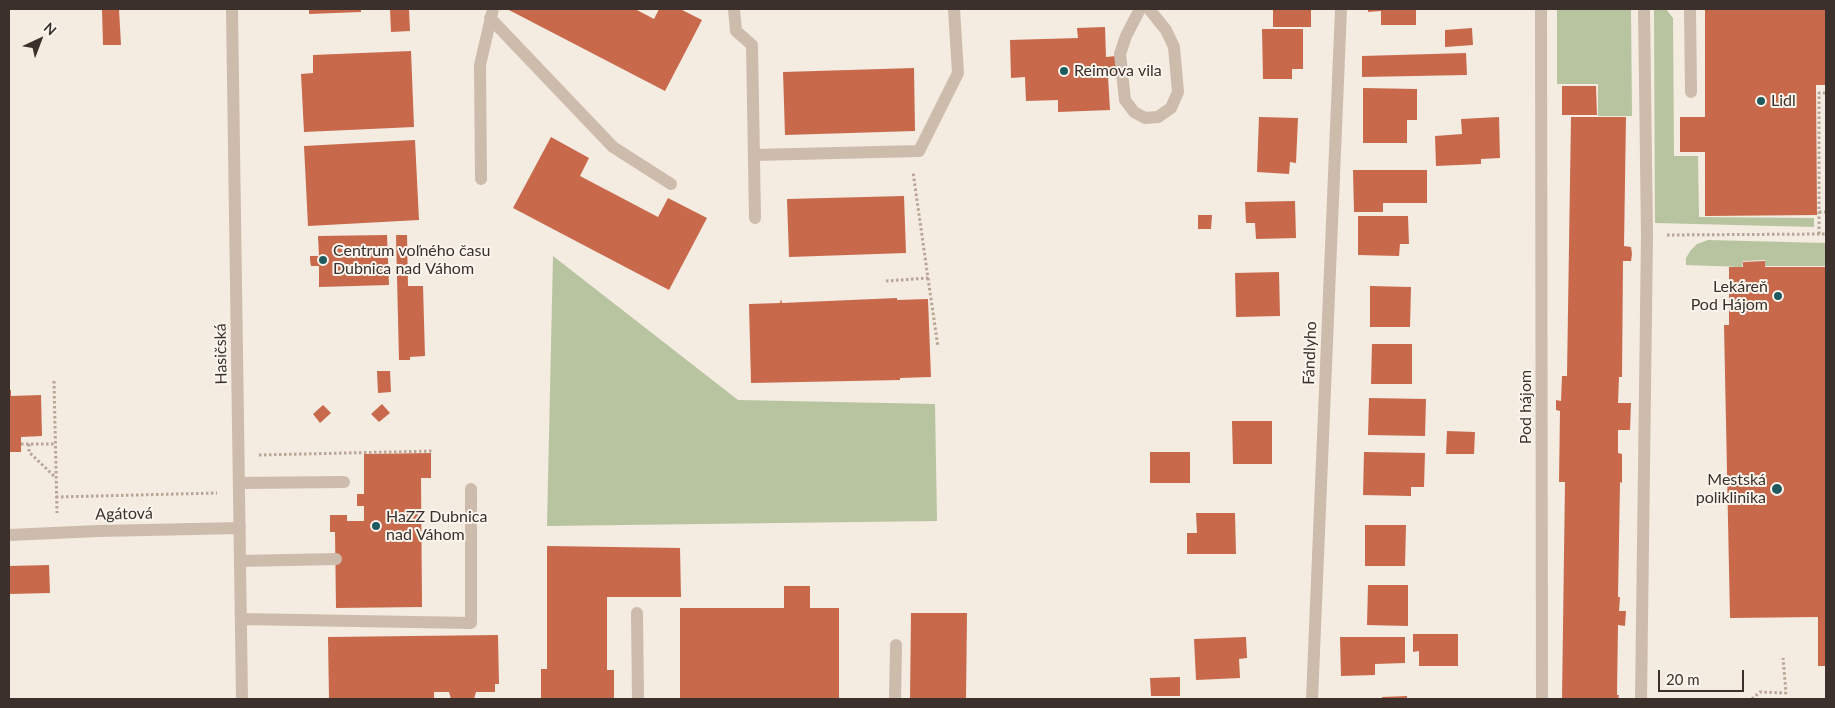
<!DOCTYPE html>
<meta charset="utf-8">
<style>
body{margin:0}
#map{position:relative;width:1835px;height:708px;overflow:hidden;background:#f4ebe1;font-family:Lato,sans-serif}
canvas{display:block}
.frame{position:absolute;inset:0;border:10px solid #3b302b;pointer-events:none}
.north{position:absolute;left:15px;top:15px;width:50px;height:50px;-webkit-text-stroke:4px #fbf5ee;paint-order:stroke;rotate:43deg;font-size:14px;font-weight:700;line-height:20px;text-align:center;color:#3b302b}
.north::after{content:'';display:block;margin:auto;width:18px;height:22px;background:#3b302b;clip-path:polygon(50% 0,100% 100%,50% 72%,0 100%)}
.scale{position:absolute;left:1658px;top:670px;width:86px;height:22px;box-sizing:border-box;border:2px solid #3b302b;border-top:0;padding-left:6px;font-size:15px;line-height:18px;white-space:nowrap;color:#3b302b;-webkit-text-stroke:4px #fbf5ee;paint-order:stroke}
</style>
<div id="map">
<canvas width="1835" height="708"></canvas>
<div class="frame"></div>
<div class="north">N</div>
<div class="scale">20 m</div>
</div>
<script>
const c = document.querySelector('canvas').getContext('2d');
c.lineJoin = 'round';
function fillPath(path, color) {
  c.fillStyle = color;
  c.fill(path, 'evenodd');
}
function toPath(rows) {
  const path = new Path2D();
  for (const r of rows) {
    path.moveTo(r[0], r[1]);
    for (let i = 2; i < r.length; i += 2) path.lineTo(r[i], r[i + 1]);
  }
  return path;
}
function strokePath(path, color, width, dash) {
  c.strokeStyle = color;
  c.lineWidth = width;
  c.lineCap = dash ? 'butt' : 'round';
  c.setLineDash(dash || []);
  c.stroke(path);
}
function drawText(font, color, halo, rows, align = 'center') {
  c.font = font + ' Lato,sans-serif';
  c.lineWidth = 4;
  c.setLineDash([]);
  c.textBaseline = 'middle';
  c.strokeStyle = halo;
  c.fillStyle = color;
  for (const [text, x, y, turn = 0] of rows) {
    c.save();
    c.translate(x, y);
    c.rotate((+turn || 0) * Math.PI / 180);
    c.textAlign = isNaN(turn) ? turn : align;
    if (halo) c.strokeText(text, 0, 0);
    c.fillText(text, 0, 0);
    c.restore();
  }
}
fillPath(toPath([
 [1557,9,1631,9,1632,116,1598,116,1598,84,1557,84],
 [1654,9,1666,9,1673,18,1674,156,1698,156,1699,217,1814,218,1814,227,1655,223],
 [1708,240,1826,243,1826,266,1765,266,1765,260,1743,261,1742,267,1686,265,1686,258,1691,250,1697,244],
 [553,256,738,400,935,404,937,521,547,526]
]), '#b8c4a0');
fillPath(toPath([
 [119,9,121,45,103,45,102,10],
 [309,9,361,9,361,12,309,14],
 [390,9,409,9,410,31,391,32],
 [507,9,635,9,654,19,659,9,680,9,702,20,665,91],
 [1273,9,1311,9,1311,27,1273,27],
 [1368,9,1416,9,1416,25,1381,25,1381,11,1368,12],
 [1705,9,1826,9,1826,85,1816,85,1817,215,1705,216,1705,152,1680,152,1680,117,1705,117],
 [1105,27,1106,57,1116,56,1117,77,1108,77,1110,110,1058,112,1058,100,1026,101,1025,77,1011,78,1010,40,1078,38,1077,28],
 [1472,28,1473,45,1445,47,1445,30],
 [1262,29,1303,29,1303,69,1292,69,1292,79,1263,79],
 [411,51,414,127,304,132,301,74,313,73,313,55],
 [1466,53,1467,75,1362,77,1362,56],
 [914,68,915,131,785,135,783,72],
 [1562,86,1596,86,1597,115,1562,115],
 [1363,88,1417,89,1417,120,1407,120,1407,143,1363,143],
 [1259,117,1298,118,1296,163,1290,162,1289,174,1257,172],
 [1499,117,1500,158,1481,159,1481,164,1436,166,1435,136,1462,134,1461,119],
 [1571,117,1626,117,1624,246,1631,247,1632,254,1631,261,1623,261,1622,377,1619,377,1618,403,1631,403,1630,430,1618,430,1618,453,1622,454,1622,483,1620,482,1618,597,1620,597,1619,611,1626,611,1625,626,1618,625,1617,695,1619,695,1618,699,1562,699,1565,482,1559,482,1560,411,1556,410,1556,400,1561,401,1562,376,1567,376],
 [551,137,589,158,580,176,658,217,668,198,707,218,669,290,513,208],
 [415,140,419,220,308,226,304,146],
 [1353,170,1427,170,1427,203,1383,203,1383,212,1354,212],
 [904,196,906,253,789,257,787,199],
 [1295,201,1296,238,1256,239,1255,223,1246,223,1245,202],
 [1198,215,1212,215,1211,229,1198,229],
 [1358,216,1408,216,1409,244,1400,244,1399,256,1358,255],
 [387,235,389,285,319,287,319,266,311,266,310,260,310,256,319,256,318,236],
 [396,235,407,235,408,286,423,286,425,356,410,357,410,360,399,360],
 [1765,261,1765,267,1826,267,1826,666,1818,666,1818,617,1730,618,1724,325,1729,325,1729,267,1743,267,1743,262],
 [1279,272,1280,316,1236,317,1235,273],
 [1370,286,1411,287,1410,327,1370,327],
 [897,298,897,300,928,299,931,377,900,378,900,380,751,383,749,304,780,303,781,299,782,303],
 [1372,344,1412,344,1412,384,1371,384],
 [377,371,390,371,391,392,378,393],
 [9,390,11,390,11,396,41,395,42,436,21,437,21,452,9,452],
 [1369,398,1426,399,1425,436,1368,435],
 [382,404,390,413,379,422,371,414],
 [323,405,331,413,320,423,313,414],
 [1232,421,1272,421,1272,464,1233,464],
 [1447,431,1475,432,1474,454,1446,454],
 [1150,452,1190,452,1190,483,1150,483],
 [1364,452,1425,453,1424,487,1411,487,1411,496,1363,495],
 [431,453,431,478,421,478,422,607,336,608,335,532,330,532,330,515,347,515,347,521,364,521,364,506,357,506,357,494,364,494,364,454],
 [1196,513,1235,513,1236,554,1187,554,1187,533,1197,533],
 [1365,525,1406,525,1405,566,1365,566],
 [547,546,680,548,681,597,607,597,607,670,614,670,614,699,541,699,541,669,547,669],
 [49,565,50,593,9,594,9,566],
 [1368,585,1408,585,1408,626,1367,625],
 [784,586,810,586,810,608,839,608,839,699,680,699,680,608,784,608],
 [911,613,967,613,966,699,910,699],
 [1413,634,1458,634,1458,666,1419,666,1419,651,1413,652],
 [498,635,499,684,495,684,495,692,476,692,474,699,451,699,449,692,434,692,434,699,329,699,328,637],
 [1246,637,1247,658,1239,659,1240,678,1196,680,1194,639],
 [1340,637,1405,637,1405,663,1375,664,1375,675,1341,676],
 [1180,677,1180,696,1151,696,1150,678],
 [1407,696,1407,699,1382,699,1382,697]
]), '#c8694b');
strokePath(toPath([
 [1819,212,1826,212],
 [1819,234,1819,93,1826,93],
 [1667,235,1826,234],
 [928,278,938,347],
 [886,281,928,278,913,172],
 [54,381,57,513],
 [21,444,55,444],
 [29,444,29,452,55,477],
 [259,455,433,451],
 [56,497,217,493],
 [1752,699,1760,692,1786,693,1783,658]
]), '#b9a596', 3, [2.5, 2.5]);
strokePath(toPath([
 [232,9,242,699],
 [734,9,736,31,752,45,755,218],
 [1140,9,1126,36,1120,54,1125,100,1134,112,1145,118,1158,117,1171,108,1178,92,1174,47,1166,30,1149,9],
 [1541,9,1542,699],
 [1690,9,1691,92],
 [490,18,613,147,671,184],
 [755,155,919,151,958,73,954,9],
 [481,179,480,65,493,9],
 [239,483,344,482],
 [9,535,98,531,240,528],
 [240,561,336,559],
 [637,613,638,699],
 [241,619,471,623,471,489],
 [895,699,896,645],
 [1312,699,1341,9],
 [1641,699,1647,235,1644,9]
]), '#cdbbac', 12);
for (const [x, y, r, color] of [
 [1064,71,5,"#1f5a5e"],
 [1761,101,5,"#1f5a5e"],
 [323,260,5,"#1f5a5e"],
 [1778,296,5,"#1f5a5e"],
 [1777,489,6,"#1f5a5e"],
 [376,526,5,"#1f5a5e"]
]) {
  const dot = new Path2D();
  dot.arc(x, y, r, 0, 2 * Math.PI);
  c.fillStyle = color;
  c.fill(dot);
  strokePath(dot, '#fbf5ee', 2);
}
drawText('16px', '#3b302b', '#fbf5ee', [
 ["Reimova vila",1074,71],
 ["Lidl",1771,101],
 ["Centrum voľného času",333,251],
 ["Dubnica nad Váhom",333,269],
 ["Lekáreň",1768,287,"right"],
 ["Pod Hájom",1768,305,"right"],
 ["Mestská",1766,480,"right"],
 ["poliklinika",1766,498,"right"],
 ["HaZZ Dubnica",386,517],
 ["nad Váhom",386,535]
], 'left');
drawText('16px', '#3b302b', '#fbf5ee', [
 ["Fándlyho",1310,353,-88],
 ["Hasičská",221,354,-91],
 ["Pod hájom",1526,407,-90],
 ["Agátová",124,514,-1]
]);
</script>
